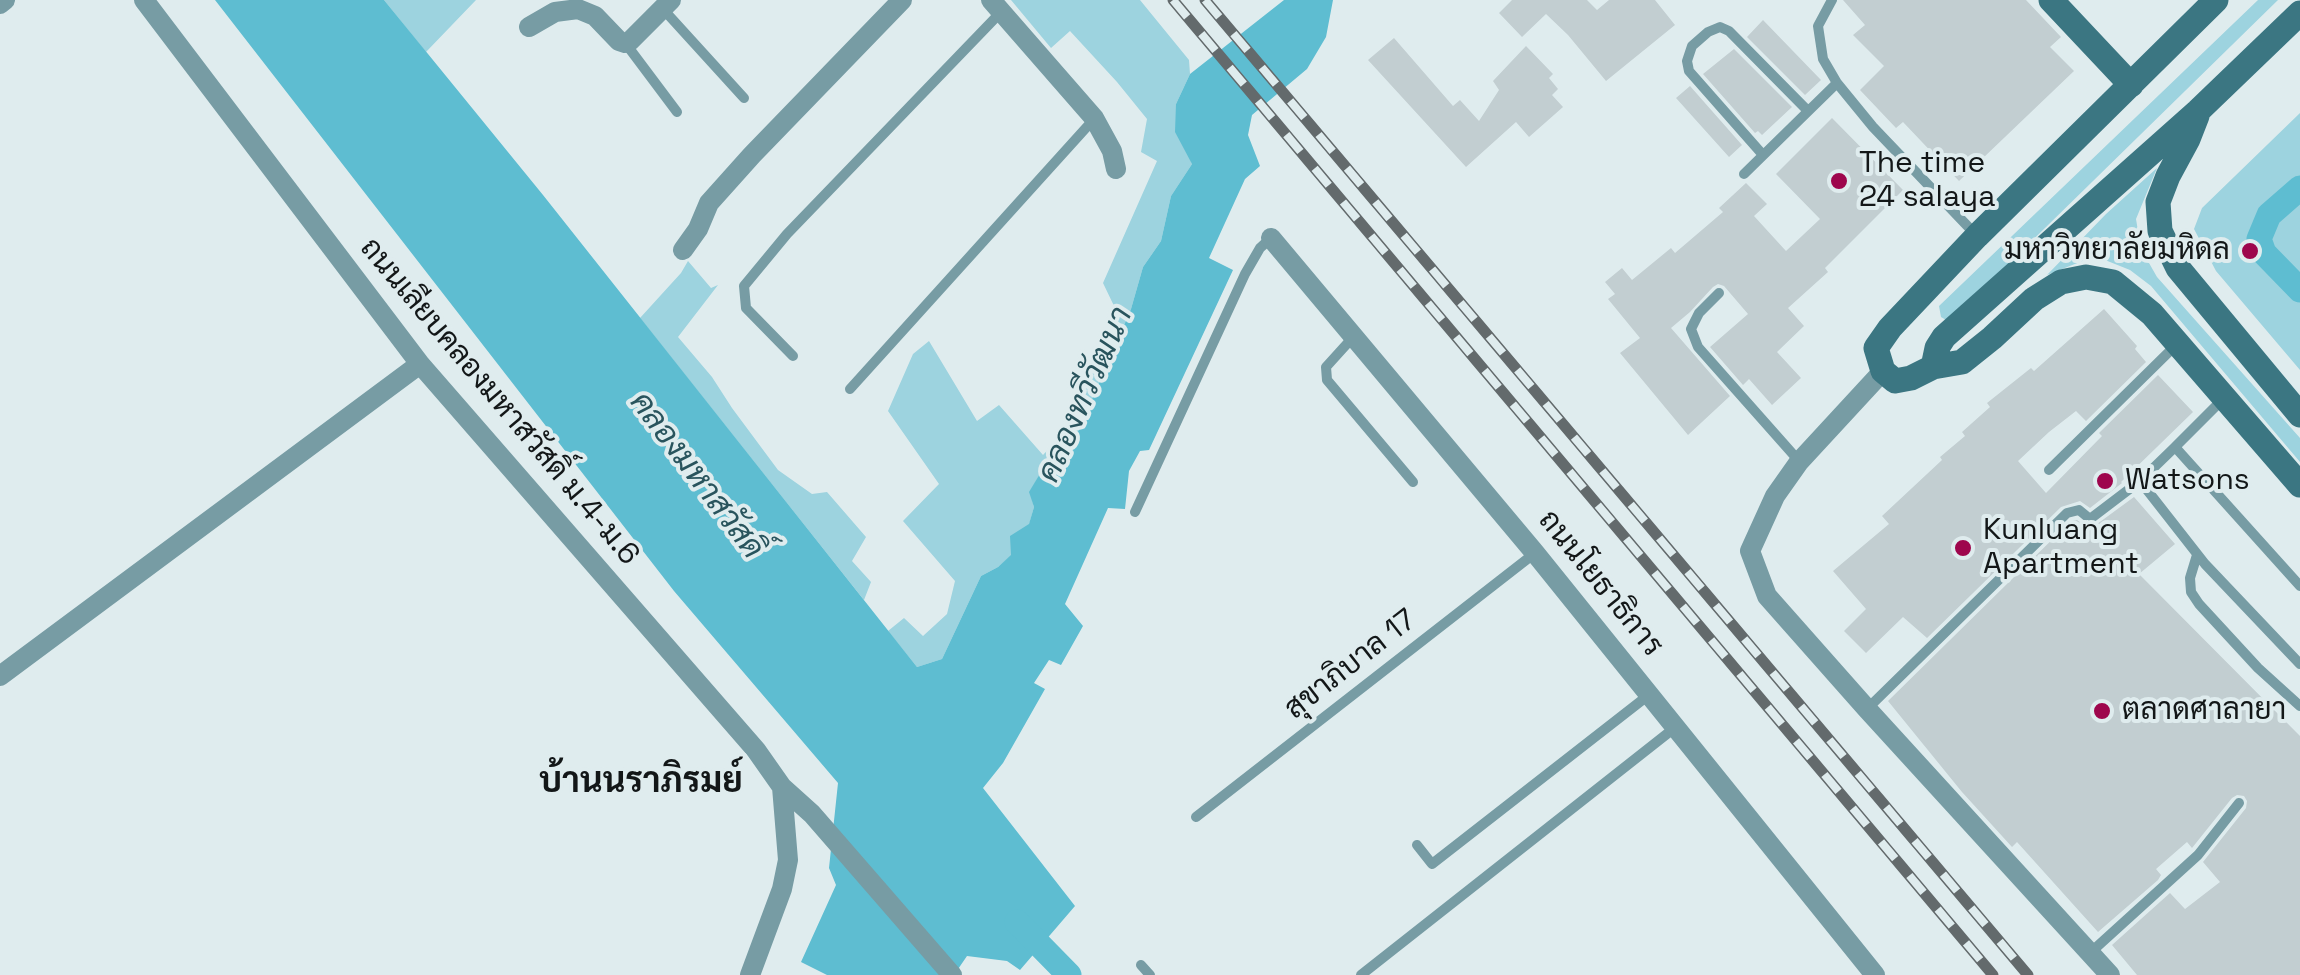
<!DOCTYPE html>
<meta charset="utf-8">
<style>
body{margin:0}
canvas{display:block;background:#dfecee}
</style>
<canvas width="2300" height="975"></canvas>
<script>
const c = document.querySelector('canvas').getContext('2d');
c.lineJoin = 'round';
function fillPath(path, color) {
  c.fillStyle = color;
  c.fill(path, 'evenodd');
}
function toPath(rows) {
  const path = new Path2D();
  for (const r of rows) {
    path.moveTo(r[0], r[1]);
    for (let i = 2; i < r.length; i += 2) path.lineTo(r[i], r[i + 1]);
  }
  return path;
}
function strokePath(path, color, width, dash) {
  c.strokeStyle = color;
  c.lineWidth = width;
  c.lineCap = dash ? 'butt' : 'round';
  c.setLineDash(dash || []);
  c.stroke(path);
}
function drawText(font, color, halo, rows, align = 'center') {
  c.font = font + ' "Space Grotesk",Sarabun,sans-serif';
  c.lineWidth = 8;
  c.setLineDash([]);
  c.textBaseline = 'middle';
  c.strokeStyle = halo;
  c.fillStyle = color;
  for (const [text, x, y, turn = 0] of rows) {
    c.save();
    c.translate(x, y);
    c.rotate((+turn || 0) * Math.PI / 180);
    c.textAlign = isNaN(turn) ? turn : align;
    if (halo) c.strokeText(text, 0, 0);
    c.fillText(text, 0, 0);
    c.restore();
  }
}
fillPath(toPath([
 [384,0,476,0,426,52],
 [1011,0,1140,0,1189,60,1190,74,1176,104,1192,164,1171,196,1161,241,1143,267,1131,309,1064,464,1041,472,1030,492,1034,507,1029,525,1012,555,998,567,981,576,942,659,917,667,888,631,904,618,923,636,947,614,955,581,903,521,939,484,888,411,913,354,929,341,977,421,999,405,1043,455,1065,431,1115,308,1103,283,1157,161,1141,152,1147,119,1117,82,1070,31,1051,48],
 [2258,0,2278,0,1953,318,1946,320,1941,317,1939,306],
 [2300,113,2300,370,2216,271,2194,229,2202,208],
 [2157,168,2136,219,2141,249,2157,277,2300,438,2300,462,2151,286,2130,270,2105,260,2090,258,2047,275,2106,214],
 [688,261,711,288,718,285,678,337,712,377,732,408,778,470,812,494,827,492,866,537,852,561,871,582,864,600,640,318,681,273]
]), '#9dd3df');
fillPath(toPath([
 [215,0,384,0,543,195,917,667,942,659,981,576,998,567,1011,555,1010,536,1029,524,1034,507,1029,492,1041,472,1064,464,1131,309,1143,267,1161,241,1171,196,1192,164,1175,132,1176,104,1190,74,1284,0,1333,0,1326,37,1307,69,1252,115,1248,135,1260,166,1245,179,1209,258,1233,270,1149,450,1140,451,1129,471,1125,509,1108,508,1065,604,1083,626,1061,665,1049,660,1034,683,1045,689,1003,763,983,788,1075,906,1020,970,1007,961,967,956,954,975,827,975,801,962,836,885,829,868,838,783,674,591]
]), '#5ebdd1');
strokePath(toPath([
 [2300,188,2269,215,2259,239,2264,253,2300,290],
 [1017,922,1069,975]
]), '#5ebdd1', 25);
fillPath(toPath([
 [1512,0,1587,0,1597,10,1609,0,1655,0,1675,25,1606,81,1568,35,1546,14,1522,37,1499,13],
 [1843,0,2026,0,2061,37,2050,47,2074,71,1959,181,1903,122,1896,128,1860,90,1884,66,1853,35,1865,25],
 [1763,20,1821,80,1805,95,1747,37],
 [1394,38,1453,106,1460,100,1479,121,1499,90,1493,81,1526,46,1553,74,1549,78,1558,89,1552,95,1563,107,1529,137,1516,122,1466,167,1368,60],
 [1734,49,1792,107,1762,135,1758,131,1755,133,1703,74],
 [1690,86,1742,145,1729,157,1676,98],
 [1832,118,1903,190,1825,268,1828,272,1788,308,1804,326,1777,352,1801,378,1772,405,1749,379,1743,385,1710,347,1748,314,1724,286,1718,284,1713,287,1690,312,1671,328,1730,396,1688,435,1620,353,1640,338,1608,299,1615,294,1605,282,1622,268,1632,280,1671,248,1675,253,1723,212,1719,208,1746,183,1767,204,1754,216,1786,251,1820,219,1776,174],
 [2104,309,2137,346,2135,349,2146,362,2086,421,2076,411,2049,432,2018,461,2046,493,2102,436,2099,433,2158,375,2193,412,2121,482,2122,483,2090,508,2080,501,2061,507,1927,638,1903,617,1866,653,1844,631,1866,609,1833,571,1889,524,1882,516,1942,460,1940,457,1965,436,1962,432,1990,407,1987,403,2031,368,2034,371],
 [2134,497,2175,544,2139,574,2300,736,2300,975,2137,975,2112,945,2170,893,2185,909,2220,882,2203,862,2246,808,2247,801,2244,796,2237,795,2232,798,2192,848,2187,842,2156,869,2161,875,2158,880,2098,932,2017,842,2012,847,1962,792,1888,701,2071,521,2077,520,2087,527,2093,527]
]), '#c2ced1');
strokePath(toPath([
 [1832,0,1818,26,1823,59,1837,83,1873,127,1977,236],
 [663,9,744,98],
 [626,44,677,112],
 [1763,155,1689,71,1687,61,1692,46,1708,32,1720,27,1729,31,1808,111],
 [1744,174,1837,83],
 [1719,293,1699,313,1691,329,1698,347,1799,461],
 [1355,335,1326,367,1327,380,1413,482],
 [793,356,746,308,744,286,787,234,1001,12],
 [850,389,1094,119],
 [2175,447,2224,398],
 [2049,470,2177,344],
 [2140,481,2205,564,2300,664],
 [1135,512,1245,274,1260,248,1271,238],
 [2197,555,2190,578,2191,592,2199,604,2258,668,2300,706],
 [1867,709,2067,513,2079,510,2090,519,2140,481,2175,447,2300,586],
 [1196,817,1535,553],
 [1417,845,1432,864,1650,694],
 [2090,953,2198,855,2239,803],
 [1141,965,1150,975],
 [1361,975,1677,726]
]), '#779ca4', 10);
strokePath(toPath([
 [144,0,420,364,756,750,782,787,812,814,952,975],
 [991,0,1094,118,1112,151,1116,169],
 [0,4,5,0],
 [529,27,555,12,578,9,595,16,619,41,625,43,630,41,671,0],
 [1271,238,1535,553,1875,975],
 [683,250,698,229,709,203,752,155,902,0],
 [1883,371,1799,462,1775,496,1750,551,1767,596,1867,709,2110,975],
 [0,676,420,364],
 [750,975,782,889,788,860,782,787]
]), '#779ca4', 20);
strokePath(toPath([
 [2051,0,2131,85],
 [2216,0,1977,236,1890,328,1876,348,1883,371,1895,381,1911,378,1933,367,1962,362,1992,338,2034,299,2061,282,2086,277,2113,282,2152,314,2300,485],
 [2197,116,2188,139,2168,176,2158,202,2160,231,2178,268,2300,415],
 [1933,367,1937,348,1944,337,2198,111,2300,13]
]), '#3b7682', 25);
const rail = toPath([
 [1173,0,1993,975],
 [1205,0,2028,975]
]);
strokePath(rail, '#636a6c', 11);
strokePath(rail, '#dfecee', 8, [22]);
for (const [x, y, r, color] of [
 [1839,181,10,"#9e064d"],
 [2250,251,10,"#9e064d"],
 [2105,481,10,"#9e064d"],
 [1963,548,10,"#9e064d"],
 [2102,711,10,"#9e064d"]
]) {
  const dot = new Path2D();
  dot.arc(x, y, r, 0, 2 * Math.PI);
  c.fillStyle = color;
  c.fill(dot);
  strokePath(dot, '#dfecee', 4);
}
drawText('30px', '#131718', '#dfecee', [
 ["The time",1859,164],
 ["24 salaya",1859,198],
 ["มหาวิทยาลัยมหิดล",2230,251,"right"],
 ["Watsons",2125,481],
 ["Kunluang",1983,531],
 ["Apartment",1983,565],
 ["ตลาดศาลายา",2122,711]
], 'left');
drawText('30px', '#131718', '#dfecee', [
 ["ถนนเลียบคลองมหาสวัสดิ์ ม.4-ม.6",499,402,50],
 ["ถนนโยธาธิการ",1600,584,51],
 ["สุขาภิบาล 17",1351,665,-38]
]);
drawText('italic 32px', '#29545d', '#dfecee', [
 ["คลองทวีวัฒนา",1086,395,-66],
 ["คลองมหาสวัสดิ์",696,476,53]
]);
drawText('bold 35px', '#131718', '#dfecee', [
 ["บ้านนราภิรมย์",641,783]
]);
</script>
